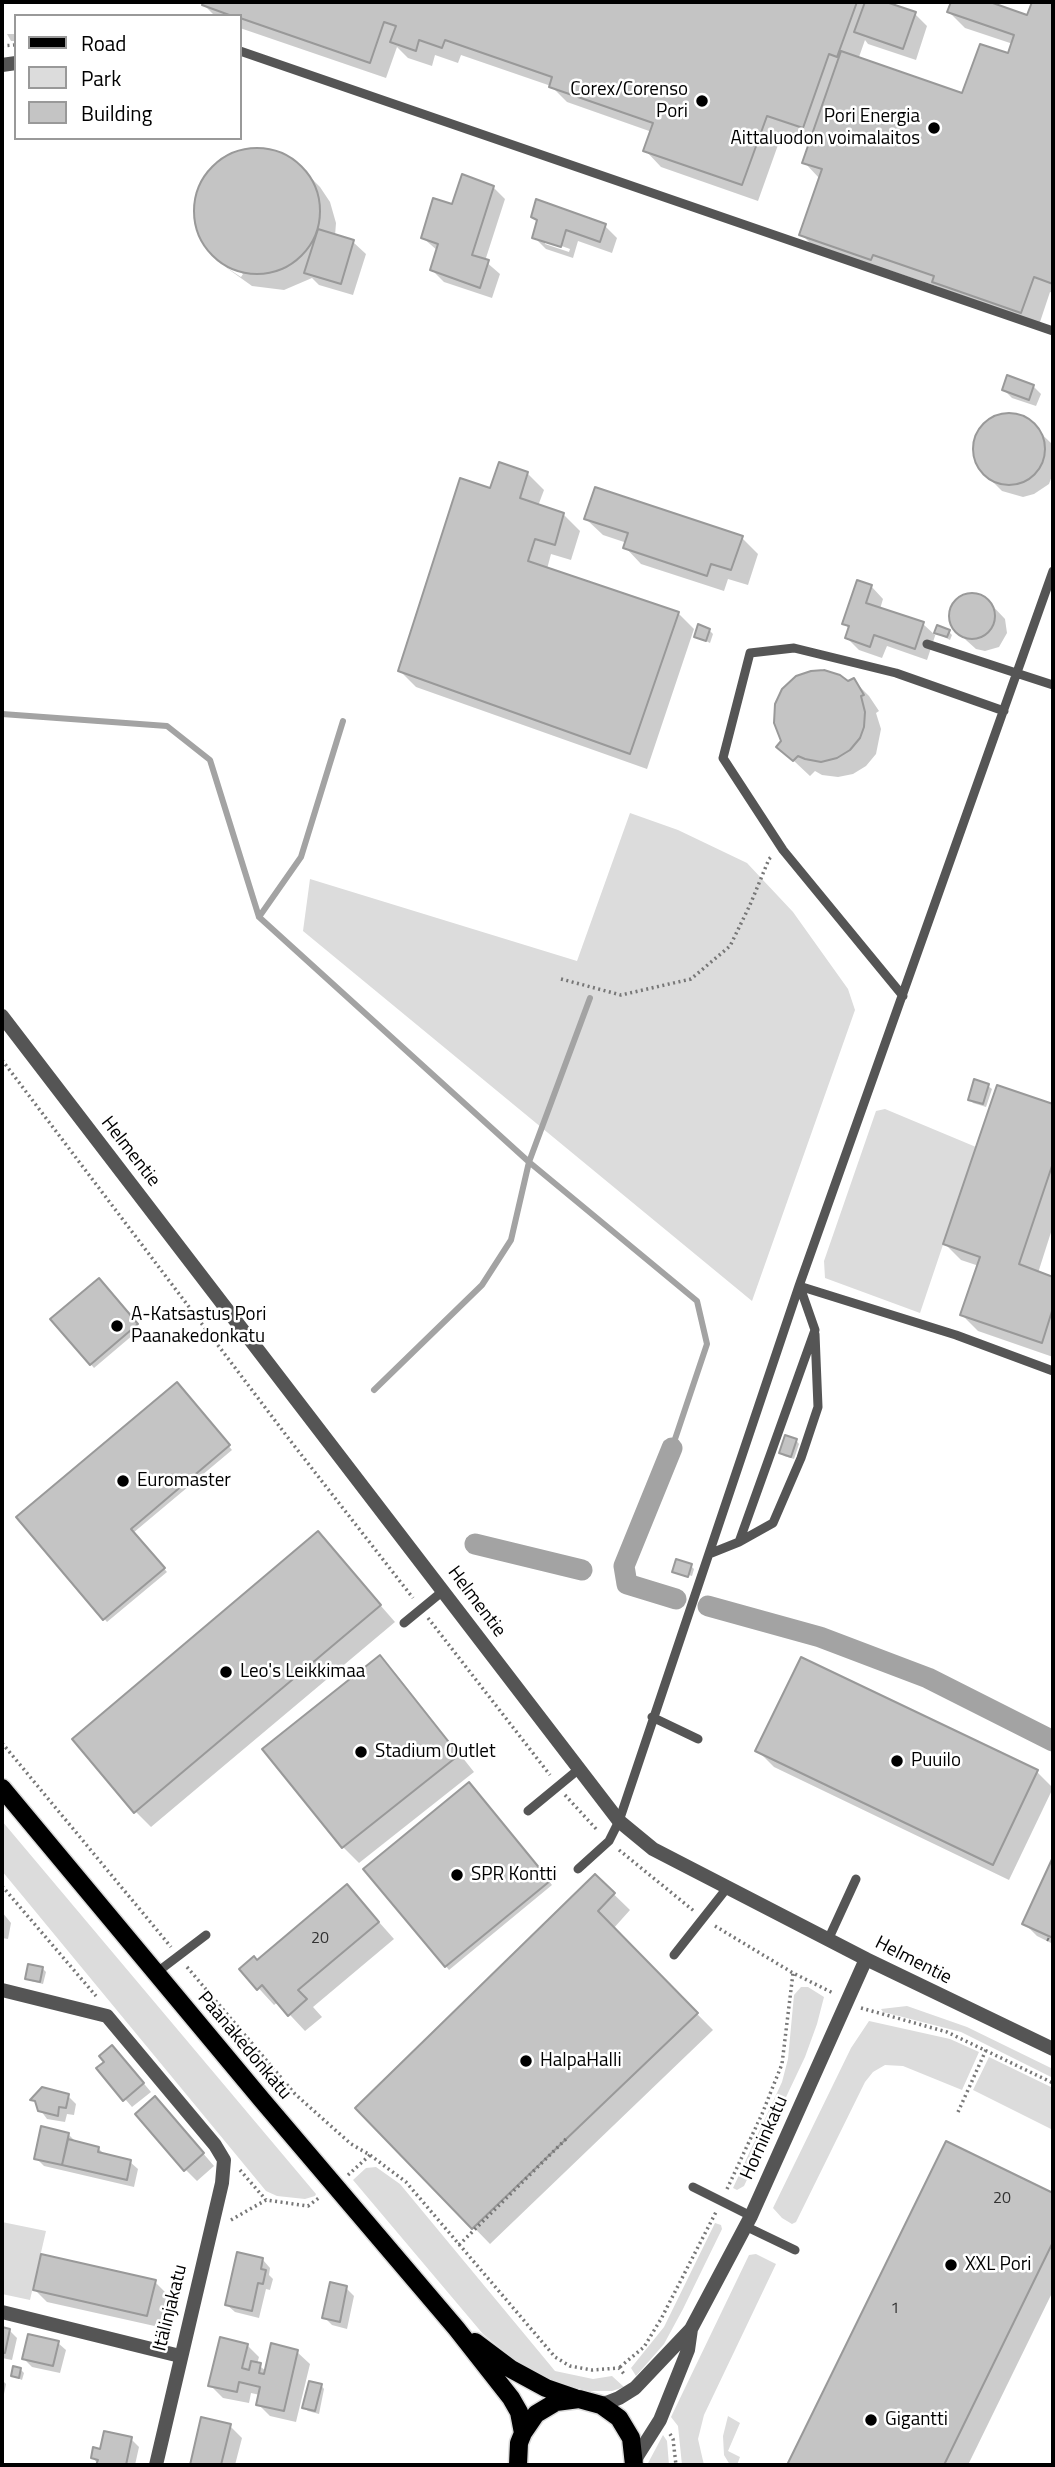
<!DOCTYPE html>
<meta charset="utf-8">
<style>
body{margin:0}
#map{position:relative;width:1055px;height:2467px;overflow:hidden;background:#fff;font-family:"Titillium Web",sans-serif}
canvas{display:block}
.frame{position:absolute;inset:0;border:4px solid #000;pointer-events:none}
.legend{position:absolute;left:14px;top:14px;width:228px;height:126px;box-sizing:border-box;background:#fff;border:2px solid #999;margin:0;padding:9px 12px;list-style:none;font-size:21px;color:#000}
.legend li{display:flex;align-items:center;gap:14px;height:35px}
.legend b{width:35px;border:2px solid #999}
</style>
<div id="map">
<canvas width="1055" height="2467"></canvas>
<div class="frame"></div>
<ul class="legend">
<li><b style="height:9px;background:#000"></b>Road</li>
<li><b style="height:19px;background:#dcdcdc"></b>Park</li>
<li><b style="height:19px;background:#c4c4c4"></b>Building</li>
</ul>
</div>
<script>
const c = document.querySelector('canvas').getContext('2d');
c.lineJoin = 'round';
function fillPath(path, color) {
  c.fillStyle = color;
  c.fill(path, 'evenodd');
}
function toPath(rows) {
  const path = new Path2D();
  for (const r of rows) {
    if (r.length === 3) {
      path.moveTo(r[0] + r[2], r[1]);
      path.arc(r[0], r[1], r[2], 0, 2 * Math.PI);
      continue;
    }
    path.moveTo(r[0], r[1]);
    for (let i = 2; i < r.length; i += 2) path.lineTo(r[i], r[i + 1]);
  }
  return path;
}
function strokePath(path, color, width, dash) {
  c.strokeStyle = color;
  c.lineWidth = width;
  c.lineCap = dash ? 'butt' : 'round';
  c.setLineDash(dash || []);
  c.stroke(path);
}
function drawText(font, color, halo, rows, align = 'center') {
  c.font = font + ' "Titillium Web",sans-serif';
  c.lineWidth = 5;
  c.setLineDash([]);
  c.textBaseline = 'middle';
  c.strokeStyle = halo;
  c.fillStyle = color;
  for (const [text, x, y, turn = 0] of rows) {
    c.save();
    c.translate(x, y);
    c.rotate((+turn || 0) * Math.PI / 180);
    c.textAlign = isNaN(turn) ? turn : align;
    if (halo) c.strokeText(text, 0, 0);
    c.fillText(text, 0, 0);
    c.restore();
  }
}
fillPath(toPath([
 [630,813,678,830,747,863,793,912,848,989,855,1010,752,1301,303,931,310,879,577,961],
 [885,1109,976,1147,920,1313,825,1278,824,1261,876,1111],
 [2,1821,316,2194,315,2196,305,2199,277,2196,266,2191,2,1871],
 [801,1987,808,1987,824,1997,817,2024,805,2057,744,2186,737,2190,733,2188,782,2082,788,2059,794,1995],
 [907,2006,967,2027,1053,2069,1053,2078,961,2032,883,2012,881,2009],
 [869,2021,950,2039,979,2052,962,2090,903,2066,885,2065,873,2072,865,2082,796,2222,792,2224,782,2218,773,2208,851,2048],
 [989,2057,1053,2088,1053,2130,973,2090],
 [376,2167,400,2184,555,2371,593,2379,612,2376,624,2387,612,2391,589,2391,555,2382,520,2364,483,2334,353,2180,366,2168],
 [2,2222,46,2231,30,2300,2,2294],
 [715,2223,721,2225,722,2229,683,2309,664,2344,636,2376,631,2368,664,2327],
 [756,2254,776,2264,704,2415,698,2439,704,2465,682,2465,678,2426,671,2417,749,2255],
 [728,2416,740,2423,728,2451,740,2457,737,2465,730,2465,724,2455,723,2436],
 [663,2435,667,2441,669,2465,647,2465]
]), '#dcdcdc');
fillPath(toPath([
 [205,2,880,2,915,14,927,26,916,60,868,44,865,40,859,57,963,95,1009,56,1013,44,965,28,949,12,953,2,984,2,1029,17,1034,2,1053,2,1053,293,1050,292,1038,328,950,298,939,287,889,270,888,275,817,250,801,234,820,179,804,162,812,141,783,131,758,201,661,167,645,150,652,132,567,102,551,86,461,55,458,63,435,55,432,66,408,58,397,47,386,78,240,28,240,16,215,16,204,5],
 [7,34,16,34,16,41,11,41],
 [249,150,280,154,303,170,320,187,330,202,336,223,335,236,353,242,366,254,353,295,319,285,312,278,284,290,252,286,224,266,241,277,243,274,220,259,220,262,210,252,197,226,195,209,199,188,217,164,228,157],
 [493,187,505,199,485,261,500,274,492,298,444,282,432,270,438,251,423,238,453,206],
 [533,217,605,226,617,238,612,253,578,241,573,258,546,249,534,237,538,222],
 [545,240,570,249,569,252,545,244],
 [1033,386,1041,394,1036,406,1012,398,1004,390],
 [1003,414,1015,414,1025,418,1052,444,1053,473,1049,484,1034,494,1023,497,1002,491,982,471,974,452,975,440,981,428,989,419],
 [527,473,544,490,538,506,563,514,580,531,571,560,551,554,547,569,678,613,694,629,647,769,416,687,400,671,491,490],
 [586,519,742,538,758,554,748,585,728,579,724,591,641,564,625,547,627,543,603,535],
 [871,586,883,599,880,609,923,624,935,635,938,628,949,632,952,635,950,640,936,633,927,660,887,646,882,658,859,650,847,638,850,630,844,623],
 [972,594,987,600,1005,619,1007,633,999,647,985,651,976,649,957,632,951,618,953,606,957,600],
 [709,630,713,634,710,643,696,636],
 [853,680,869,696,879,711,876,713,881,729,876,754,866,766,853,774,838,777,822,775,815,771,810,776,779,747],
 [988,1086,992,1089,986,1107,973,1103,970,1099],
 [998,1087,1053,1106,1053,1226,1038,1273,1053,1279,1053,1357,978,1331,962,1315,979,1266,961,1260,945,1244],
 [102,1284,140,1329,94,1368,53,1320],
 [180,1387,232,1450,133,1533,167,1572,107,1622,18,1517],
 [796,1440,799,1444,794,1459,784,1456,781,1452],
 [318,1534,395,1622,151,1827,135,1811],
 [691,1566,694,1569,692,1576,676,1571],
 [380,1658,396,1674,474,1772,359,1863,343,1847,265,1750],
 [758,1751,1037,1772,1053,1788,1009,1880,774,1767],
 [472,1788,552,1885,449,1970,366,1869],
 [1053,1862,1053,1944,1037,1936,1025,1924],
 [595,1876,630,1910,613,1929,713,2030,490,2244,358,2108],
 [347,1886,394,1939,313,2007,322,2017,305,2031,278,2002,274,2005,241,1969,258,1962],
 [2,1912,11,1923,8,1939,2,1938],
 [42,1968,46,1972,43,1984,31,1981,27,1978],
 [120,2055,151,2092,132,2107,98,2068],
 [68,2096,76,2104,74,2115,67,2114,65,2122,47,2119,33,2100],
 [167,2111,214,2166,197,2181,185,2169],
 [68,2134,76,2142,98,2148,106,2156,130,2162,138,2169,134,2187,44,2166,36,2158],
 [946,2143,1053,2195,1053,2291,968,2465,789,2465],
 [263,2260,270,2268,269,2275,273,2279,270,2290,266,2289,259,2318,235,2312,227,2305],
 [155,2282,167,2294,159,2327,47,2302,34,2289],
 [346,2288,354,2296,347,2329,332,2325,324,2317],
 [2,2329,9,2330,17,2338,12,2360,2,2358],
 [58,2343,66,2350,60,2373,32,2367,24,2359],
 [247,2345,259,2357,257,2364,266,2371,297,2352,310,2364,296,2422,270,2416,258,2404,260,2395,251,2393,249,2403,223,2398,210,2385],
 [20,2369,24,2373,22,2380,13,2376],
 [2,2380,6,2384,2,2404],
 [321,2385,324,2389,319,2414,308,2411,304,2408],
 [202,2419,230,2426,242,2438,235,2465,192,2465],
 [131,2439,139,2447,135,2465,98,2465,93,2457]
]), '#0003');
strokePath(toPath([
 [2,714,167,726,210,760,259,917,529,1162,697,1301,707,1344,672,1448],
 [259,917,301,857,343,721],
 [374,1390,482,1285,511,1240,529,1162,590,998]
]), '#a3a3a3', 6);
strokePath(toPath([
 [672,1448,624,1566,627,1584,676,1599],
 [475,1544,582,1570],
 [708,1606,820,1637,928,1678,1053,1741]
]), '#a3a3a3', 21);
const building = toPath([
 [203,2,857,2,837,57,829,54,803,128,767,116,742,185,643,151,653,123,549,87,552,77,445,40,442,48,419,40,416,51,390,42,396,26,384,22,370,63,240,18,240,16,232,16,202,5,203,2],
 [865,2,886,2,916,12,903,49,854,32,865,2],
 [951,2,990,2,1027,15,1032,2,1053,2,1053,284,1034,277,1021,313,932,282,934,276,873,255,871,260,799,235,822,169,802,163,841,51,962,93,980,44,1008,53,1014,35,947,12,951,2],
 [257,211,63],
 [462,174,494,186,472,255,489,260,480,288,430,270,438,244,421,238,433,198,452,204,462,174],
 [536,199,606,224,600,242,566,230,561,247,532,238,537,220,531,217,536,199],
 [318,229,354,240,341,284,304,273,318,229],
 [1007,375,1034,385,1029,400,1002,390,1007,375],
 [1009,449,36],
 [499,462,528,472,520,498,564,513,555,545,535,539,528,561,679,612,630,754,398,671,460,478,490,488,499,462],
 [595,487,743,536,731,570,711,564,707,576,623,548,628,533,584,519,595,487],
 [857,580,872,585,866,603,924,622,915,649,874,635,870,647,845,638,849,626,842,624,857,580],
 [972,616,23],
 [698,624,710,629,706,641,694,637,698,624],
 [937,625,950,630,947,637,934,633,937,625],
 [824,670,840,675,848,681,854,678,864,695,861,696,865,712,864,727,860,738,850,750,837,758,821,762,805,759,798,756,793,761,776,747,781,741,774,723,775,704,782,689,796,676,811,671,824,670],
 [974,1079,989,1084,983,1104,968,1100,974,1079],
 [997,1085,1053,1104,1053,1163,1019,1264,1053,1277,1053,1308,1042,1343,960,1315,980,1257,943,1244,997,1085],
 [99,1278,138,1324,90,1365,50,1319,99,1278],
 [177,1382,230,1445,131,1529,165,1568,103,1620,16,1517,177,1382],
 [785,1435,797,1439,791,1457,779,1453,785,1435],
 [318,1531,381,1605,134,1813,72,1739,318,1531],
 [676,1559,692,1564,688,1577,672,1572,676,1559],
 [380,1655,459,1755,342,1848,262,1749,380,1655],
 [801,1657,1038,1770,993,1865,755,1751,801,1657],
 [469,1782,550,1881,445,1967,363,1869,469,1782],
 [1053,1857,1053,1938,1022,1924,1053,1857],
 [595,1874,615,1893,598,1911,698,2013,472,2229,355,2108,595,1874],
 [347,1884,379,1922,298,1990,307,1999,288,2016,262,1985,257,1990,239,1969,254,1956,257,1960,347,1884],
 [28,1964,43,1967,40,1982,25,1979,28,1964],
 [112,2045,144,2083,123,2101,96,2068,104,2062,99,2056,112,2045],
 [42,2087,69,2094,66,2108,59,2107,58,2116,38,2111,35,2101,30,2100,42,2087],
 [155,2096,204,2153,184,2171,135,2114,155,2096],
 [41,2126,69,2133,62,2165,34,2159,41,2126],
 [68,2139,99,2147,98,2152,131,2160,127,2180,62,2165,68,2139],
 [946,2141,1053,2193,1053,2242,944,2465,787,2465,946,2141],
 [237,2252,263,2258,261,2269,266,2270,263,2284,258,2283,252,2311,225,2305,237,2252],
 [41,2254,156,2280,147,2316,33,2290,41,2254],
 [330,2282,347,2286,340,2322,322,2318,330,2282],
 [2,2327,10,2329,5,2353,2,2353,2,2327],
 [28,2334,59,2341,53,2366,22,2359,28,2334],
 [220,2337,248,2344,242,2368,249,2370,251,2361,261,2363,259,2373,264,2374,271,2343,298,2350,284,2411,256,2405,260,2387,239,2382,237,2392,208,2386,220,2337],
 [13,2366,21,2368,19,2378,11,2376,13,2366],
 [309,2381,322,2384,315,2411,302,2408,309,2381],
 [201,2417,231,2424,221,2465,190,2465,201,2417],
 [104,2431,132,2437,126,2465,96,2465,98,2460,91,2458,93,2447,100,2449,104,2431]
]);
fillPath(building, '#c4c4c4');
strokePath(building, '#999', 2);
const primary = toPath([
 [2,1788,262,2100,456,2328,511,2398,519,2412,523,2433],
 [475,2342,511,2369,546,2388,575,2398],
 [518,2465,519,2443,523,2433,536,2414,556,2402,579,2399,601,2405,619,2418,631,2438,634,2465]
]);
strokePath(primary, '#dbdbdb', 21);
strokePath(toPath([
 [2,46,14,45],
 [561,979,621,995,691,979,730,946,750,905,769,859,772,856],
 [2,1060,289,1439,413,1598],
 [428,1618,550,1775],
 [2,1743,171,1947],
 [565,1795,598,1831],
 [619,1850,694,1911],
 [2,1886,96,1996],
 [715,1926,793,1973,833,1993],
 [1047,1939,1053,1942],
 [187,1967,295,2094,351,2144,370,2155,406,2182,555,2357,570,2366,592,2370,619,2368,625,2375],
 [861,2008,947,2032,1053,2083],
 [958,2112,986,2050],
 [240,2170,266,2200],
 [348,2175,370,2155],
 [727,2189,762,2114,782,2064,793,1973],
 [231,2220,266,2200,308,2206,320,2197],
 [459,2245,566,2139],
 [620,2367,644,2347,661,2319,716,2212],
 [670,2434,673,2439,676,2465]
]), '#777', 3.5, [2, 3.5]);
strokePath(toPath([
 [240,51,1053,331],
 [927,644,1053,685],
 [903,996,783,850,723,758,750,653,794,648,896,673,1004,711],
 [799,1286,956,1335,1053,1371],
 [739,1542,773,1523,801,1458,818,1407,815,1334],
 [709,1554,739,1542,815,1330,800,1287],
 [404,1623,443,1591],
 [652,1717,698,1739],
 [528,1811,579,1769],
 [578,1869,609,1841,619,1821,799,1286,1053,571],
 [828,1940,856,1879],
 [674,1955,727,1888],
 [156,1973,206,1935],
 [693,2187,751,2216],
 [745,2226,795,2250]
]), '#555', 9);
strokePath(toPath([
 [2,65,16,63],
 [2,1990,107,2016,215,2145,224,2160,222,2183,156,2465],
 [2,2312,180,2356]
]), '#555', 14);
strokePath(toPath([
 [2,1016,619,1821,653,1849,866,1959,1053,2049],
 [601,2405,619,2398,635,2388,691,2329,751,2216,866,1959],
 [634,2461,660,2420,688,2350,691,2329]
]), '#555', 14);
strokePath(primary, '#000', 18);
for (const [x, y, r, color] of [
 [702,101,7,"#000"],
 [934,128,7,"#000"],
 [117,1326,7,"#000"],
 [123,1481,7,"#000"],
 [226,1672,7,"#000"],
 [361,1752,7,"#000"],
 [897,1761,7,"#000"],
 [457,1875,7,"#000"],
 [526,2061,7,"#000"],
 [951,2265,7,"#000"],
 [871,2420,7,"#000"]
]) {
  const dot = new Path2D();
  dot.arc(x, y, r, 0, 2 * Math.PI);
  c.fillStyle = color;
  c.fill(dot);
  strokePath(dot, '#fff', 2.5);
}
drawText('16px', '#313131', null, [
 ["20",320,1939],
 ["20",1002,2199],
 ["1",895,2309]
]);
drawText('19px', '#000', '#fff', [
 ["Corex/Corenso",688,90,"right"],
 ["Pori",688,112,"right"],
 ["Pori Energia",920,117,"right"],
 ["Aittaluodon voimalaitos",920,139,"right"],
 ["A-Katsastus Pori",131,1315],
 ["Paanakedonkatu",131,1337],
 ["Euromaster",137,1481],
 ["Leo's Leikkimaa",240,1672],
 ["Stadium Outlet",375,1752],
 ["Puuilo",911,1761],
 ["SPR Kontti",471,1875],
 ["HalpaHalli",540,2061],
 ["XXL Pori",965,2265],
 ["Gigantti",885,2420]
], 'left');
drawText('19px', '#000', '#fff', [
 ["Helmentie",130,1152,52],
 ["Helmentie",476,1602,53],
 ["Helmentie",913,1961,27],
 ["Paanakedonkatu",244,2046,50],
 ["Horninkatu",765,2138,-66],
 ["Itälinjakatu",171,2308,-76]
]);
</script>
